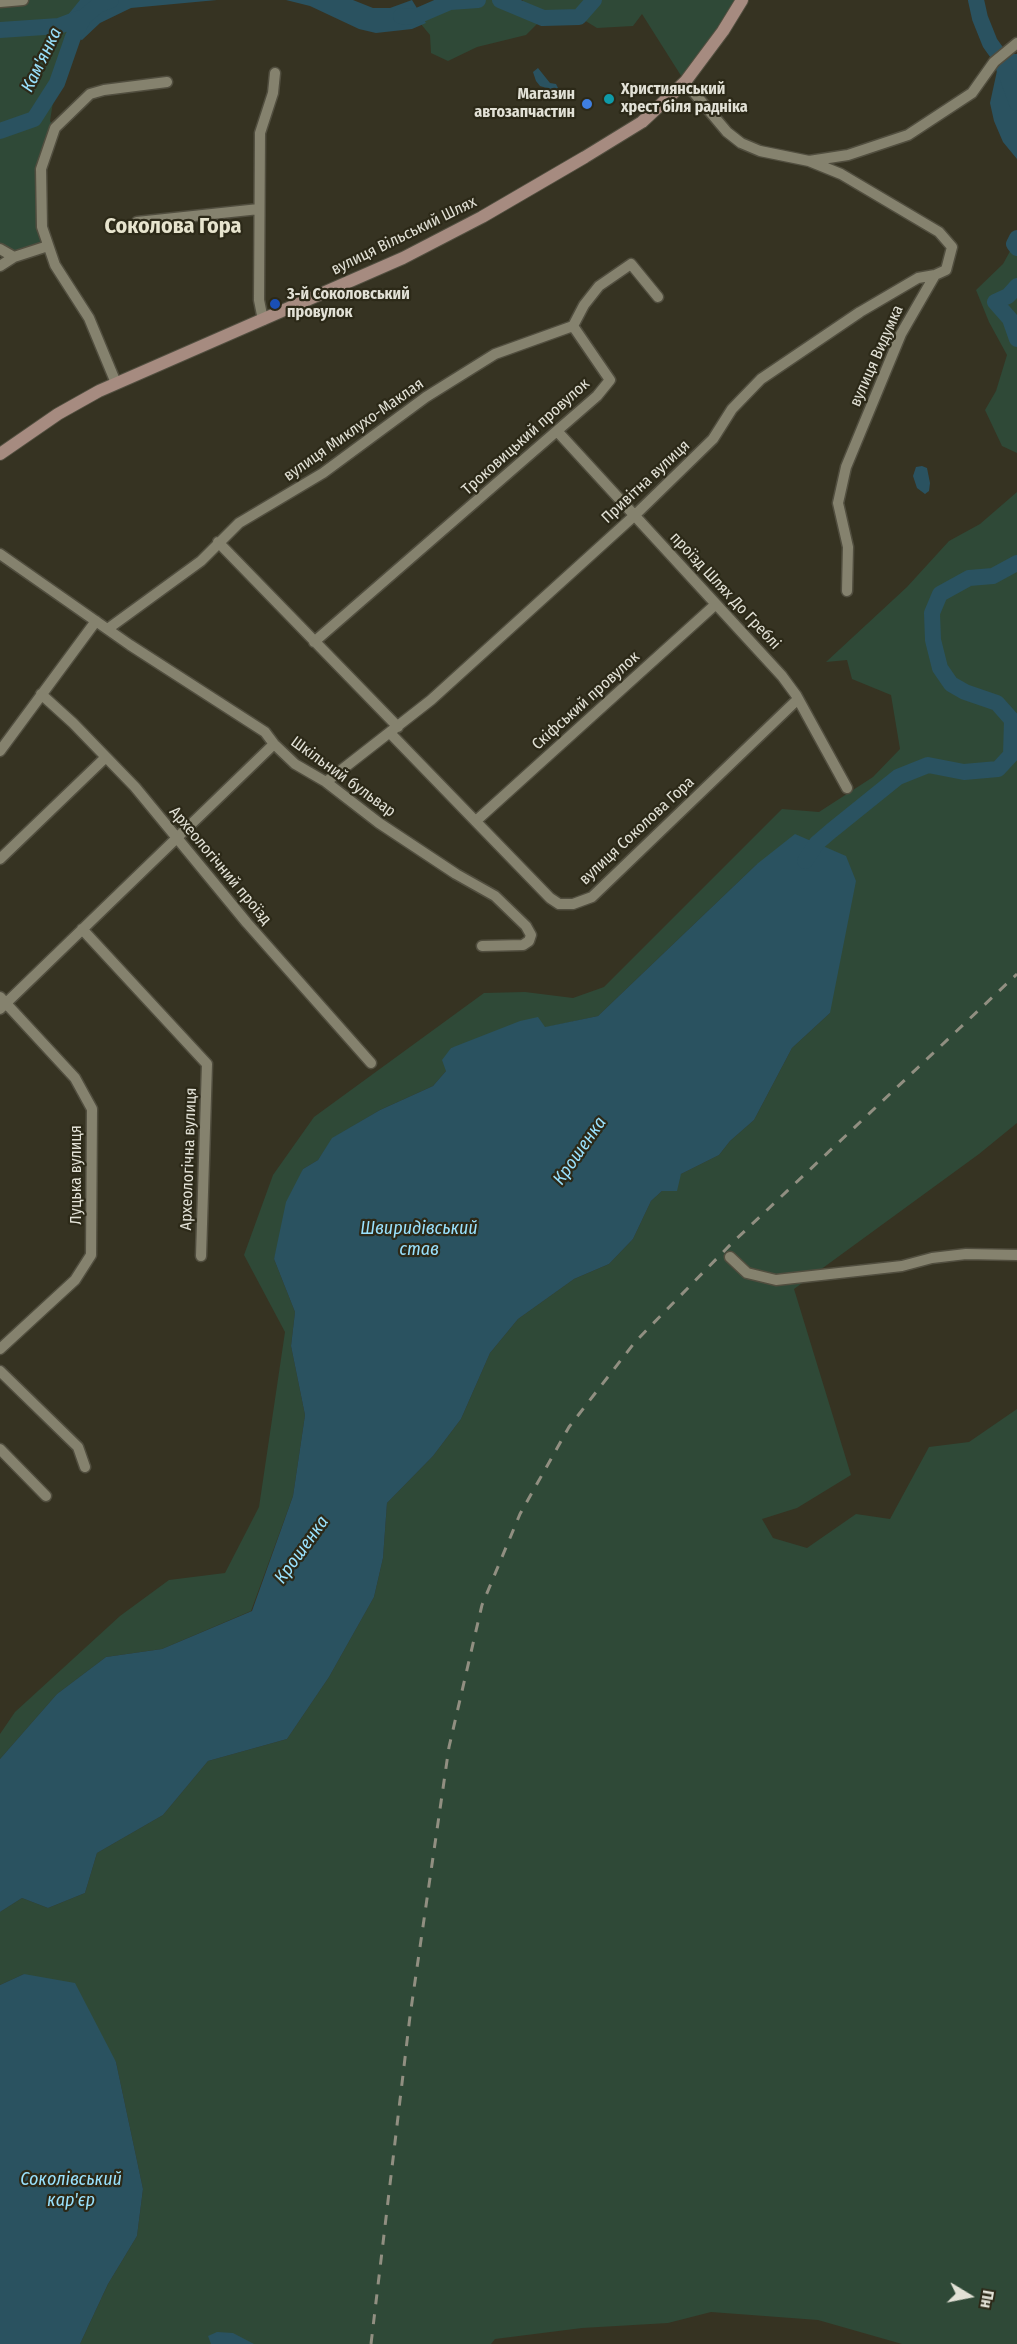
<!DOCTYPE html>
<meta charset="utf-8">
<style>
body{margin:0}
#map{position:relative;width:1017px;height:2344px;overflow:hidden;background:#363322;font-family:"Fira Sans Condensed",sans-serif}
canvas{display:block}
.north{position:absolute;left:939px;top:2266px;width:60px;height:60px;-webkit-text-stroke:4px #2c2918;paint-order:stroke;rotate:100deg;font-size:16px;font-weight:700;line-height:24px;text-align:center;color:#e2e1d6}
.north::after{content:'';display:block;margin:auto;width:21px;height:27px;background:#e2e1d6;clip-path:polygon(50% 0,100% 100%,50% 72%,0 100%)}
</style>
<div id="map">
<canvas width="1017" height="2344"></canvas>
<div class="north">Пн</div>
</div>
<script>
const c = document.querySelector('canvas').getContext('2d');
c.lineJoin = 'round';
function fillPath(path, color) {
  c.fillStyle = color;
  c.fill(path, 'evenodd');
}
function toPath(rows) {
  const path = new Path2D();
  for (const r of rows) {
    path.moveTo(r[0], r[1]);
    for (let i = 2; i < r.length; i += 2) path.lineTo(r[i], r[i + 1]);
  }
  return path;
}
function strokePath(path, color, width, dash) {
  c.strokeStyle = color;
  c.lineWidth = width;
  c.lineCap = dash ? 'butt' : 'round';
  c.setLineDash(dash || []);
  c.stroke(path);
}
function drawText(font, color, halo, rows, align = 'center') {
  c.font = font + ' "Fira Sans Condensed",sans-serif';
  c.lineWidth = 4.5;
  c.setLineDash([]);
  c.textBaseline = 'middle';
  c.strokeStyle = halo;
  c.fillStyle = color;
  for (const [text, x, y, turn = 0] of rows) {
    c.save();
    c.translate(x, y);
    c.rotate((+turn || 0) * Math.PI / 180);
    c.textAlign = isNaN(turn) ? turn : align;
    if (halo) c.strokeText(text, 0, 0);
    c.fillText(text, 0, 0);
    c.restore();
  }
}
fillPath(toPath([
 [23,0,111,0,84,17,73,37,56,83,50,121,55,128,41,169,48,246,14,257,0,249,0,2],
 [478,0,500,0,521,8,523,0,742,0,685,82,642,14,633,26,597,28,579,17,543,18,526,35,477,47,448,61,431,53,430,35,415,17,450,2],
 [1014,244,1017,244,1017,453,1002,446,985,410,996,391,1007,355,989,322,976,290,1003,264],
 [1017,492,1017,1123,979,1154,794,1289,851,1475,797,1508,762,1519,773,1538,807,1548,856,1514,890,1519,929,1447,969,1442,1017,1409,1017,2344,902,2344,818,2320,711,2312,668,2323,582,2328,495,2339,491,2344,80,2344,108,2284,137,2236,143,2189,116,2062,24,1974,0,1985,0,1912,22,1898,48,1908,85,1893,97,1853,163,1815,208,1761,287,1739,329,1677,374,1597,383,1558,387,1503,433,1456,461,1419,490,1353,518,1319,574,1279,609,1264,633,1239,651,1201,681,1174,719,1155,730,1141,754,1120,792,1048,830,1013,757,864,598,1016,451,1048,446,1071,433,1086,380,1110,333,1138,318,1160,303,1169,274,1259,295,1312,291,1346,305,1415,293,1496,251,1611,162,1649,106,1657,57,1694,0,1759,0,1734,15,1712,120,1616,169,1580,225,1573,259,1507,285,1332,244,1255,273,1175,314,1117,484,993,525,992,573,998,604,987,782,809,819,812,873,777,900,749,891,695,852,679,847,660,826,662,907,587,949,541,980,524]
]), '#2f4937');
fillPath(toPath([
 [80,0,217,0,131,8,100,23,82,40,73,37,59,26],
 [286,0,353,0,373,8,390,8,412,0,426,23,412,29,376,33,359,29,310,6],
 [1009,54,1017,54,1017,159,1003,142,994,121,990,103,1000,57],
 [538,68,550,83,556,84,558,88,556,91,540,86,536,81,533,72],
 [922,466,927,468,930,483,929,491,925,494,917,488,913,476,916,467],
 [795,834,846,856,856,881,830,1013,792,1048,754,1120,730,1141,719,1155,681,1174,677,1191,662,1191,651,1201,633,1239,609,1264,574,1279,518,1319,490,1353,461,1419,433,1456,387,1503,383,1558,374,1597,329,1677,287,1739,208,1761,163,1815,97,1853,85,1893,48,1908,22,1898,0,1912,0,1759,57,1694,106,1657,162,1649,252,1611,293,1496,305,1415,291,1346,295,1312,274,1259,286,1202,303,1169,318,1160,332,1138,380,1110,433,1086,446,1071,442,1060,451,1048,520,1021,538,1017,545,1027,598,1016,757,864],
 [24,1974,75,1983,116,2062,143,2189,137,2236,108,2284,80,2344,0,2344,0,1985],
 [217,2332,233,2333,254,2344,211,2344,208,2336]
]), '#2a5260');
strokePath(toPath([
 [500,0,543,18,579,17,594,0],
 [976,0,980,18,990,43,1000,57,1017,103],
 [401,16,415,17,450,2,478,0],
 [0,30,59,26,80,18],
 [0,131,34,119,57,83,73,37,84,17,98,5,111,0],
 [1017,238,1014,244,1017,248],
 [1017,286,1008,296,995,302,1010,319,1017,339],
 [805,861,817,843,831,831,898,777,928,765,964,772,998,769,1011,755,1012,720,997,703,965,692,951,684,940,668,933,640,932,613,940,594,969,578,993,576,1017,563]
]), '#2a5260', 16);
const street = toPath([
 [0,2,23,0],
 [685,82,727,132,741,143,760,151,809,161,841,174,939,232,952,247,946,270,935,275,901,334,846,467,838,503,848,547,847,591],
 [809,161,848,155,908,135,972,93,994,62,1017,43],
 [137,222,259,209],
 [0,249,14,257,48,246],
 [0,266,14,257],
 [263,320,259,300,260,133,273,93,275,73],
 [116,383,89,318,55,265,42,227,41,169,55,128,90,94,104,90,167,82],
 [557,431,782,676,796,695,847,788],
 [218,542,398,727],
 [0,554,130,645,265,732,274,744,295,764,326,782,379,823,456,874,495,896,526,926,531,935,529,941,523,945,482,946],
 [109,628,201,561,239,523,323,473,426,397,495,354,573,326],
 [314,642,597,396,610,380,573,326,584,305,599,286,631,264,658,297],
 [41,694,73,723,135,787,247,923,371,1063],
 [390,733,550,898,559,904,573,904,592,897,798,699],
 [0,751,96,621],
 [326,782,431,700,635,515,713,439,732,409,761,379,860,312,918,278,935,275],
 [477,820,716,604],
 [0,859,106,757],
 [82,929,207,1064,201,1256],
 [0,997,75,1078,92,1109,91,1255,75,1280,0,1349],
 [0,1009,274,744],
 [730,1257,747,1273,776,1280,902,1266,932,1258,966,1254,1017,1255],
 [0,1371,78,1447,85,1467],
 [0,1449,46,1496]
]);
const secondary = toPath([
 [0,454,58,414,99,391,403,258,482,217,585,157,642,122,685,82,723,31,742,0]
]);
strokePath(street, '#514e3f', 13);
strokePath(secondary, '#514e3f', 14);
strokePath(street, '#85826e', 10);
strokePath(secondary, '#a68b80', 12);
strokePath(toPath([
 [371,2344,410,2016,449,1747,482,1605,520,1514,569,1427,635,1342,731,1244,1017,974]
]), '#918f81', 3, [10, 10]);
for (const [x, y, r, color] of [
 [609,99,6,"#0f9aa8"],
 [587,104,6,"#3f7fe0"],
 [275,304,6,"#1a4fb4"]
]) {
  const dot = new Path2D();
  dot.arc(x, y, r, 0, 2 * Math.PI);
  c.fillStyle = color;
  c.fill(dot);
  strokePath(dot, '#2c2918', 2);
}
drawText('bold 16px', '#e2e1d6', '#2c2918', [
 ["Християнський",621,90],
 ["хрест біля радніка",621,108],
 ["Магазин",575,95,"right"],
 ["автозапчастин",575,113,"right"],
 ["3-й Соколовський",287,295],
 ["провулок",287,313]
], 'left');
drawText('16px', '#e2e1d6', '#2c2918', [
 ["вулиця Вільський Шлях",404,236,-26],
 ["вулиця Видумка",877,356,-66],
 ["вулиця Миклухо-Маклая",354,430,-35],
 ["Троковицький провулок",526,437,-42],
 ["Привітна вулиця",646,482,-43],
 ["проїзд Шлях До Греблі",725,591,47],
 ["Скіфський провулок",586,701,-42],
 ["Шкільний бульвар",343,777,36],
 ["вулиця Соколова Гора",637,831,-43],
 ["Археологічний проїзд",220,866,50],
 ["Археологічна вулиця",189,1159,-88],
 ["Луцька вулиця",77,1175,-90]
]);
drawText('italic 18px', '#9ae1fd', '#2c2918', [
 ["Кам'янка",42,60,-64],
 ["Крошенка",580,1151,-55],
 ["Швиридівський",419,1229],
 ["став",419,1250],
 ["Крошенка",302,1550,-54],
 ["Соколівський",71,2180],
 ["кар'єр",71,2201]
]);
drawText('bold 22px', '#e7e4ce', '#2c2918', [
 ["Соколова Гора",173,227]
]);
</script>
